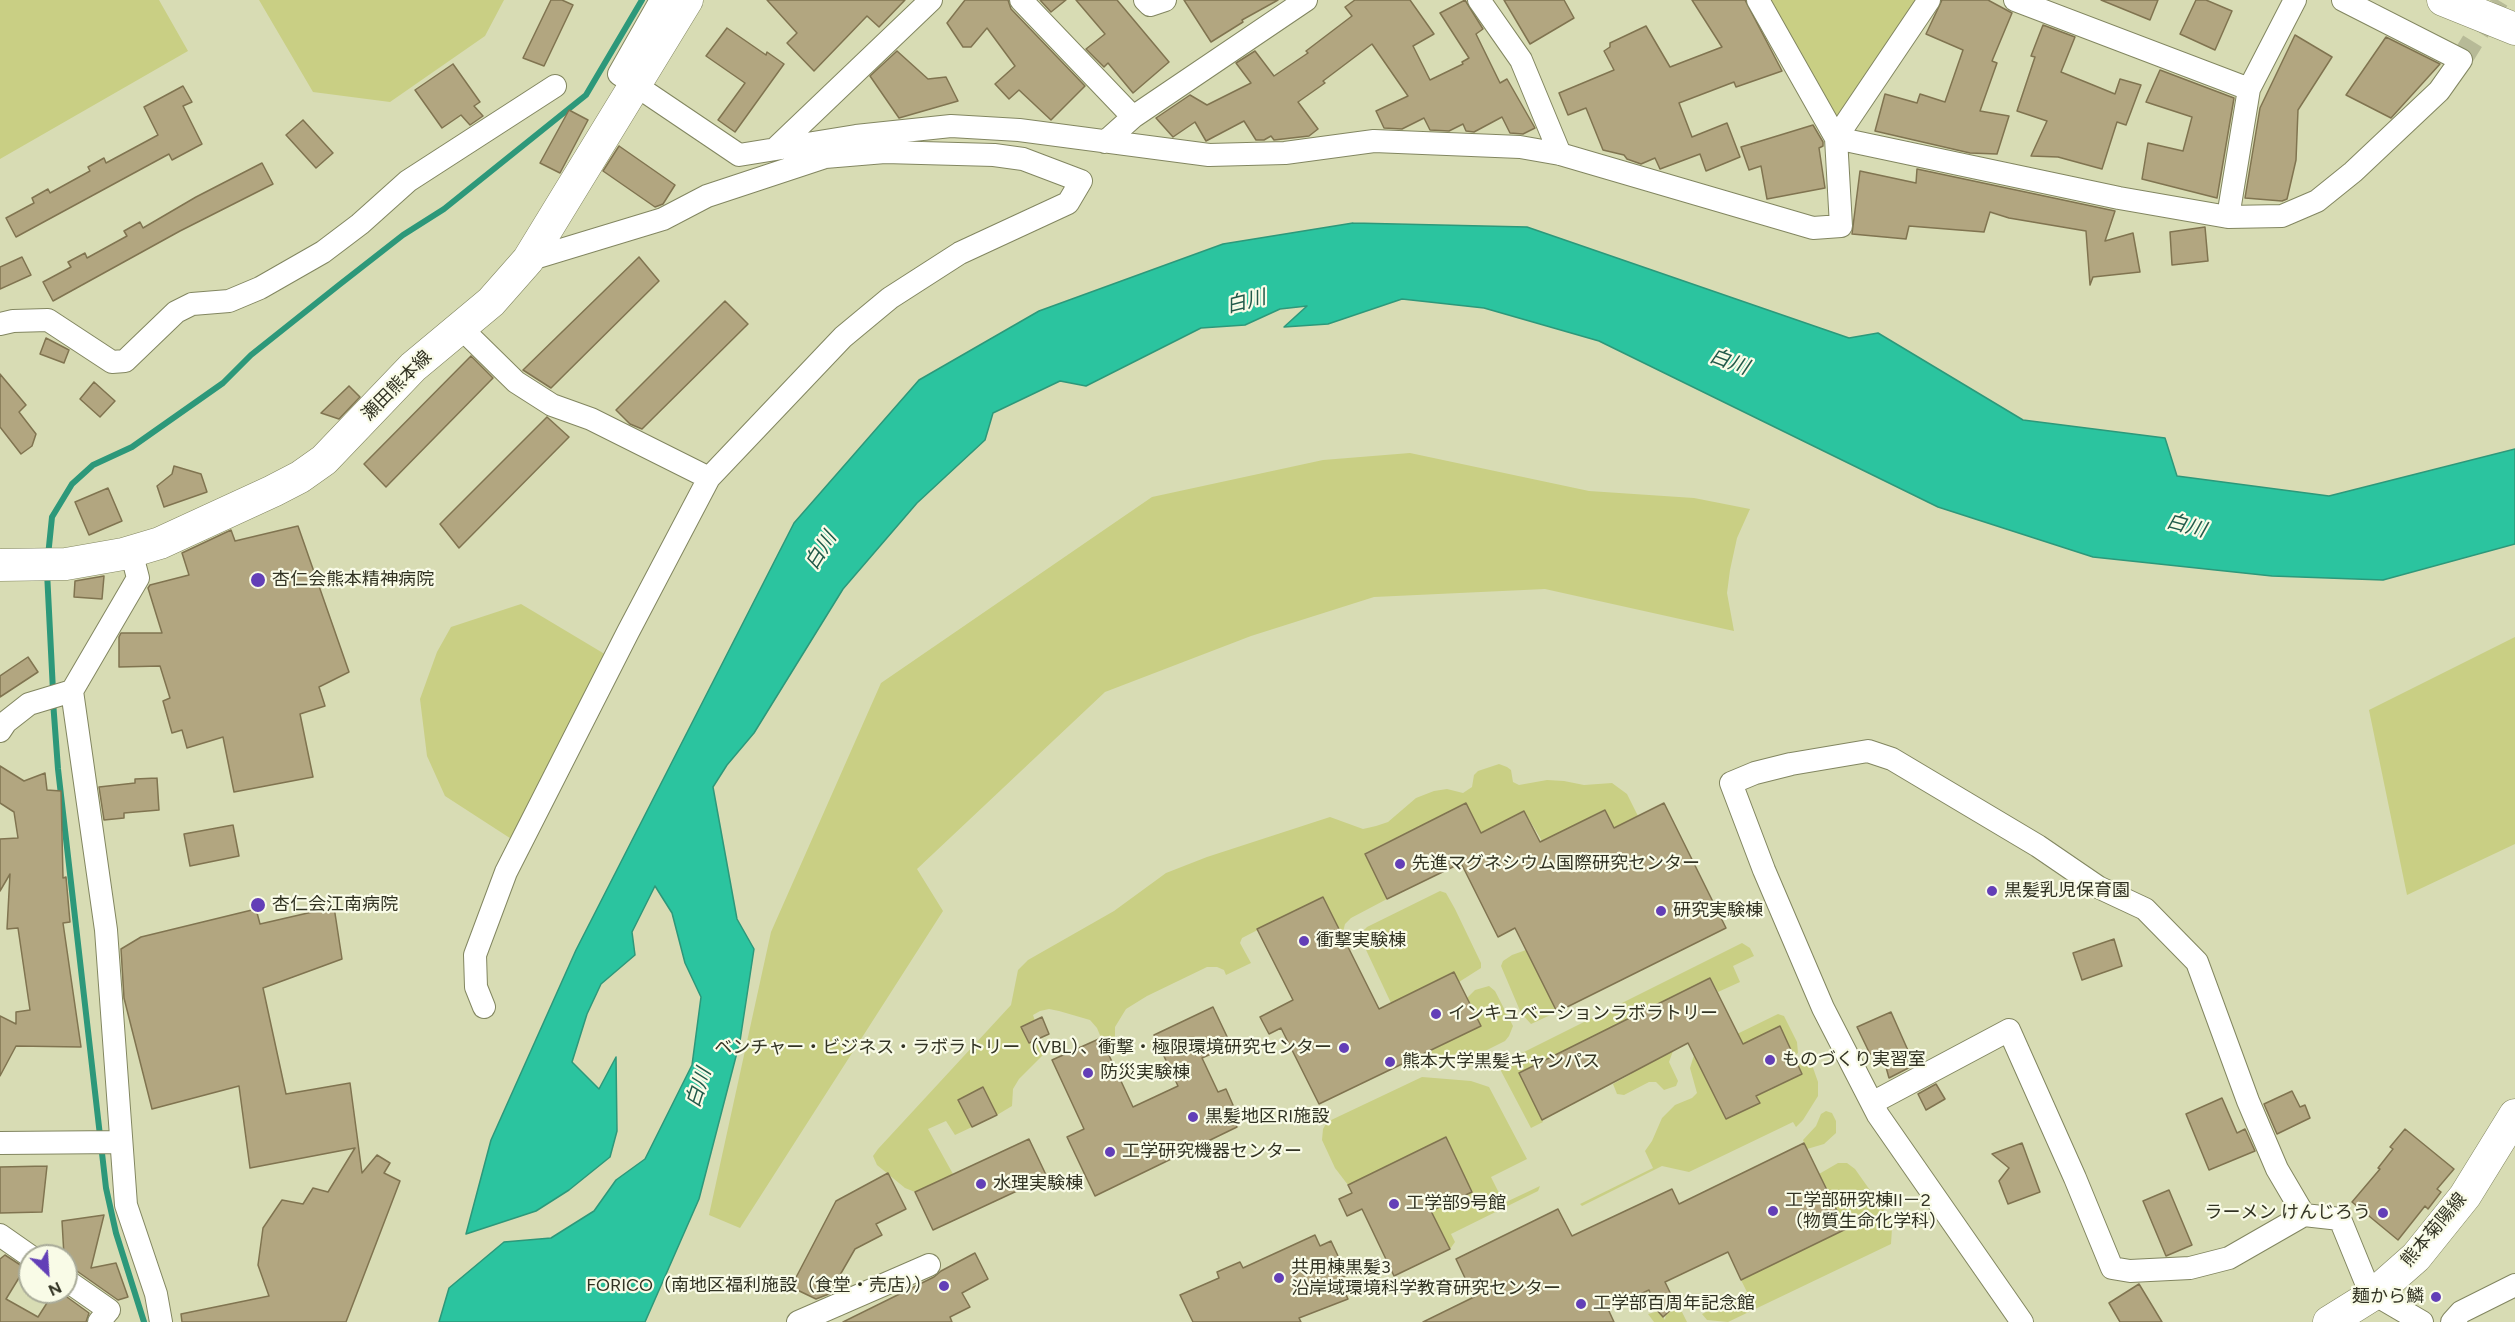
<!DOCTYPE html>
<meta charset="utf-8">
<style>
body{margin:0}
#map{position:relative;width:2515px;height:1322px;overflow:hidden;background:#d8dcb4;font-family:Figtree,sans-serif}
canvas{display:block}
.north{position:absolute;left:18px;top:1244px;width:60px;height:60px;box-sizing:border-box;background:#f9fbe7;border:2px solid #a9ab99;border-radius:50%;rotate:155deg;font-size:16px;font-weight:700;line-height:24px;text-align:center;color:#323323}
.north::after{content:'';display:block;margin:auto;width:21px;height:27px;background:#633fb7;clip-path:polygon(50% 0,100% 100%,50% 72%,0 100%)}
</style>
<div id="map">
<canvas width="2515" height="1322"></canvas>
<div class="north">N</div>
</div>
<script>
const c = document.querySelector('canvas').getContext('2d');
c.lineJoin = 'round';
function fillPath(path, color) {
  c.fillStyle = color;
  c.fill(path, 'evenodd');
}
function toPath(rows) {
  const path = new Path2D();
  for (const r of rows) {
    path.moveTo(r[0], r[1]);
    for (let i = 2; i < r.length; i += 2) path.lineTo(r[i], r[i + 1]);
  }
  return path;
}
function strokePath(path, color, width, dash) {
  c.strokeStyle = color;
  c.lineWidth = width;
  c.lineCap = dash ? 'butt' : 'round';
  c.setLineDash(dash || []);
  c.stroke(path);
}
function drawText(font, color, halo, rows, align = 'center') {
  c.font = font + ' Figtree,"Noto Sans JP",sans-serif';
  c.lineWidth = 4.5;
  c.setLineDash([]);
  c.textBaseline = 'middle';
  c.strokeStyle = halo;
  c.fillStyle = color;
  for (const [text, x, y, turn = 0] of rows) {
    c.save();
    c.translate(x, y);
    c.rotate((+turn || 0) * Math.PI / 180);
    c.textAlign = isNaN(turn) ? turn : align;
    if (halo) c.strokeText(text, 0, 0);
    c.fillText(text, 0, 0);
    c.restore();
  }
}
fillPath(toPath([
 [0,0,159,0,188,51,0,159],
 [259,0,504,0,485,36,390,102,313,92],
 [1758,0,1929,0,1836,138],
 [1410,453,1589,491,1694,498,1750,509,1737,538,1730,570,1727,593,1734,631,1545,589,1374,597,1251,636,1105,692,917,869,943,911,740,1228,709,1215,771,932,881,683,1152,497,1323,460],
 [521,604,613,659,516,842,445,796,427,756,420,699,437,652,451,627],
 [2515,637,2515,844,2407,895,2369,710],
 [1499,764,1507,767,1511,770,1513,782,1519,785,1547,780,1564,781,1584,785,1612,783,1627,794,1638,816,1614,828,1604,810,1542,841,1524,811,1506,821,1489,849,1466,803,1365,853,1387,899,1351,918,1345,924,1342,936,1322,897,1242,938,1240,943,1251,963,1226,975,1224,970,1217,967,1207,967,1147,996,1126,1009,1115,1027,1115,1045,1106,1050,1097,1028,1090,1020,1059,1011,1049,1009,1040,1011,1033,1015,1035,1021,1021,1027,1029,1043,1040,1038,1045,1053,1019,1079,1013,1089,1012,1106,997,1115,983,1087,958,1100,972,1127,955,1135,946,1121,928,1129,953,1174,915,1192,905,1188,877,1165,873,1156,878,1149,1011,1005,1018,970,1028,960,1114,911,1166,873,1207,857,1330,817,1363,829,1376,826,1388,822,1416,798,1434,791,1447,789,1463,793,1472,787,1474,775,1478,771],
 [1440,891,1446,893,1455,909,1481,963,1481,968,1459,982,1453,972,1391,1003,1359,935,1367,927],
 [1742,943,1750,948,1754,956,1733,966,1740,982,1718,992,1710,978,1619,1023,1641,1067,1673,1051,1669,1062,1678,1081,1676,1086,1664,1090,1656,1082,1649,1082,1624,1095,1617,1094,1613,1084,1631,1074,1609,1029,1519,1073,1543,1122,1531,1128,1501,1071,1502,1065,1514,1057],
 [1526,950,1557,1012,1531,1024,1521,1013,1501,966,1503,961,1512,955],
 [1489,986,1495,991,1513,1026,1509,1036,1505,1041,1465,1061,1443,1056,1418,1057,1480,1026,1467,998,1475,990],
 [1778,1014,1784,1016,1797,1042,1798,1053,1794,1056,1779,1027,1738,1047,1761,1094,1802,1074,1798,1064,1804,1060,1811,1062,1818,1082,1818,1096,1803,1120,1796,1127,1793,1122,1689,1172,1662,1166,1582,1206,1580,1204,1653,1168,1645,1151,1652,1141,1662,1118,1675,1105,1692,1098,1697,1093,1690,1068,1694,1055],
 [1732,1046,1759,1102,1726,1119,1698,1063],
 [1422,1077,1471,1081,1489,1087,1527,1159,1491,1177,1504,1203,1540,1186,1538,1191,1451,1234,1455,1242,1450,1249,1431,1211,1472,1191,1446,1138,1348,1185,1335,1168,1322,1140,1323,1129,1327,1122],
 [1826,1111,1832,1113,1836,1121,1836,1133,1824,1144,1807,1149,1803,1140,1816,1126,1821,1114],
 [1838,1163,1847,1163,1855,1169,1884,1210,1892,1228,1891,1244,1728,1322,1707,1320,1702,1314,1747,1292,1741,1280,1846,1229,1819,1174],
 [1676,1304,1680,1308,1687,1322,1654,1322,1648,1314,1659,1311,1665,1320,1666,1313]
]), '#c9cf84');
const water = toPath([
 [1353,223,1527,227,1849,338,1878,333,2023,420,2165,438,2177,476,2329,496,2515,449,2515,544,2383,580,2272,576,2093,557,1938,507,1599,341,1484,308,1402,299,1328,324,1284,327,1307,306,1280,309,1245,325,1201,328,1086,386,1060,381,993,413,985,440,917,503,843,589,754,733,727,765,713,787,737,919,754,949,740,1041,699,1199,645,1322,439,1322,449,1288,504,1242,551,1238,594,1211,616,1180,645,1159,692,1065,701,997,685,963,672,913,655,886,632,932,635,955,601,984,587,1014,572,1062,599,1089,616,1057,617,1131,610,1157,569,1190,536,1211,466,1234,491,1140,576,950,794,523,919,380,1039,311,1223,244,1353,223]
]);
fillPath(water, '#2bc49f');
strokePath(water, '#2d987a', 1.5);
strokePath(toPath([
 [48,556,52,517,72,484,93,465,132,447,223,383,251,355,339,285,403,235,444,209,586,95,642,0],
 [47,572,53,691],
 [53,701,58,769,106,1188,116,1233,144,1322]
]), '#2d987a', 6);
const building = toPath([
 [551,0,562,0,573,5,544,66,523,58,551,0],
 [767,0,905,0,879,27,867,16,814,71,787,43,797,33,767,0],
 [965,0,1008,0,1011,9,1085,86,1051,120,1019,90,1009,99,995,84,1015,66,987,28,971,47,963,47,947,23,965,0],
 [1040,0,1066,0,1051,12,1040,0],
 [1076,0,1117,0,1169,62,1133,93,1108,63,1104,67,1086,49,1105,34,1076,0],
 [1184,0,1278,0,1242,20,1243,22,1211,42,1184,0],
 [1355,0,1410,0,1434,34,1413,46,1430,80,1463,64,1462,62,1469,58,1440,13,1465,0,1483,29,1476,34,1500,83,1507,79,1535,128,1523,134,1510,133,1502,117,1474,132,1466,131,1463,124,1449,131,1430,130,1424,118,1402,129,1384,128,1376,111,1408,96,1372,44,1323,81,1325,83,1298,102,1318,129,1309,136,1274,140,1271,136,1264,140,1256,140,1244,121,1206,141,1195,122,1173,137,1156,118,1190,95,1207,105,1251,83,1236,63,1255,51,1274,76,1308,53,1306,51,1352,16,1345,7,1355,0],
 [1504,0,1564,0,1574,18,1530,44,1504,0],
 [1692,0,1745,0,1782,71,1736,87,1734,82,1679,103,1692,137,1727,123,1740,157,1706,171,1700,154,1660,169,1655,158,1641,164,1627,159,1624,155,1603,150,1586,108,1568,115,1559,93,1614,70,1604,51,1610,47,1610,43,1646,26,1670,67,1722,47,1692,0],
 [1942,0,1988,0,2012,13,1992,61,1997,63,1980,111,2009,116,1997,154,1970,153,1875,131,1885,94,1917,103,1920,94,1945,102,1963,50,1926,34,1942,0],
 [2101,0,2158,0,2150,20,2101,0],
 [2196,0,2206,0,2232,11,2215,50,2180,34,2196,0],
 [2043,25,2075,37,2061,72,2115,94,2120,79,2141,85,2126,125,2117,122,2102,169,2058,157,2031,156,2047,121,2017,111,2035,57,2031,56,2043,25],
 [727,28,766,55,767,52,784,64,735,132,718,120,745,83,706,56,727,28],
 [2295,35,2332,57,2298,110,2296,160,2287,199,2282,201,2245,198,2260,108,2295,35],
 [2386,37,2440,64,2391,118,2346,95,2386,37],
 [897,51,928,79,946,77,958,101,899,118,870,76,897,51],
 [453,64,480,102,474,106,483,116,470,125,461,115,442,128,415,90,453,64],
 [2160,70,2234,98,2217,198,2142,179,2148,143,2183,151,2192,117,2146,102,2160,70],
 [183,86,192,102,183,106,202,144,172,160,169,154,16,237,6,218,34,203,32,198,48,189,50,193,90,171,88,167,104,158,106,163,158,135,144,107,183,86],
 [569,110,588,120,560,173,540,163,569,110],
 [303,120,333,153,316,168,286,135,303,120],
 [1813,125,1823,142,1823,146,1819,148,1825,188,1767,199,1761,166,1749,170,1741,147,1813,125],
 [619,146,675,185,663,204,655,207,603,171,619,146],
 [262,163,273,184,180,231,53,301,43,282,71,267,68,262,85,253,87,258,127,236,124,231,140,222,143,228,196,197,262,163],
 [1917,169,2115,211,2105,241,2133,233,2140,272,2093,277,2090,285,2086,231,2009,218,1990,212,1984,232,1909,226,1906,239,1852,234,1860,171,1916,183,1917,169],
 [2205,227,2208,261,2172,265,2170,232,2205,227],
 [22,257,31,275,0,289,0,267,22,257],
 [639,257,659,281,551,388,523,370,639,257],
 [725,301,748,324,642,429,630,424,616,410,725,301],
 [46,338,69,350,64,363,40,354,46,338],
 [471,356,493,378,386,487,364,464,471,356],
 [0,374,26,405,19,412,36,434,32,446,21,454,0,427,0,374],
 [94,382,115,401,100,417,80,399,94,382],
 [349,386,360,397,339,419,321,413,349,386],
 [547,417,569,437,459,548,440,524,547,417],
 [174,466,201,474,207,492,164,507,157,486,172,474,174,466],
 [108,488,122,521,89,535,75,502,108,488],
 [298,526,349,672,319,687,325,706,300,714,313,777,234,792,223,737,187,748,182,730,172,733,163,701,170,698,160,666,119,667,119,637,121,633,162,633,148,588,150,585,189,575,182,553,231,530,235,541,298,526],
 [104,576,102,599,74,597,75,581,104,576],
 [28,657,38,672,0,697,0,676,28,657],
 [0,766,24,781,45,773,47,790,61,791,63,878,66,877,70,922,63,923,81,1047,16,1046,0,1076,0,1016,16,1024,16,1012,30,1010,18,928,7,929,10,874,0,891,0,839,18,838,14,812,0,803,0,766],
 [157,778,159,810,124,813,124,818,104,820,99,787,135,783,135,779,157,778],
 [1466,803,1481,833,1524,811,1540,842,1605,810,1614,828,1664,803,1726,928,1557,1012,1515,928,1498,937,1461,863,1387,899,1365,854,1466,803],
 [233,825,239,856,190,866,184,834,233,825],
 [1323,897,1379,1009,1454,972,1481,1026,1319,1104,1281,1028,1269,1034,1260,1017,1293,1000,1257,929,1323,897],
 [334,907,342,959,263,988,286,1094,350,1083,362,1173,377,1155,390,1163,384,1173,400,1181,346,1322,182,1322,181,1314,269,1296,258,1265,263,1228,282,1200,303,1204,313,1188,328,1192,355,1148,250,1168,239,1086,152,1109,124,998,121,949,141,937,256,909,260,924,334,907],
 [2114,939,2122,966,2082,980,2073,953,2114,939],
 [1710,978,1743,1044,1780,1026,1802,1074,1756,1096,1760,1103,1726,1119,1688,1043,1542,1120,1519,1073,1710,978],
 [1213,1007,1231,1045,1202,1058,1218,1092,1226,1089,1233,1105,1227,1108,1237,1127,1095,1196,1067,1137,1084,1129,1052,1060,1101,1038,1133,1107,1178,1086,1154,1035,1213,1007],
 [1891,1012,1910,1055,1916,1051,1922,1061,1889,1078,1881,1049,1870,1054,1857,1027,1891,1012],
 [1042,1017,1049,1034,1029,1043,1021,1027,1042,1017],
 [1936,1084,1945,1099,1926,1110,1918,1094,1936,1084],
 [983,1087,997,1115,972,1127,958,1100,983,1087],
 [2292,1091,2300,1107,2305,1105,2310,1118,2277,1134,2264,1104,2292,1091],
 [2222,1098,2237,1133,2245,1129,2255,1151,2209,1170,2186,1114,2222,1098],
 [2405,1129,2454,1169,2437,1189,2441,1192,2428,1209,2425,1206,2398,1240,2352,1202,2380,1169,2378,1168,2393,1149,2390,1147,2405,1129],
 [1446,1137,1472,1192,1431,1211,1450,1249,1394,1276,1362,1209,1347,1216,1339,1199,1352,1193,1348,1185,1446,1137],
 [1029,1139,1047,1177,933,1230,915,1192,1029,1139],
 [1804,1143,1846,1229,1741,1280,1728,1252,1665,1282,1676,1305,1663,1317,1656,1309,1649,1290,1608,1309,1614,1322,1423,1322,1474,1297,1456,1259,1558,1209,1572,1236,1672,1189,1679,1204,1804,1143],
 [2022,1143,2040,1192,2008,1204,1999,1181,2009,1168,1992,1154,2022,1143],
 [47,1166,42,1212,0,1213,0,1167,47,1166],
 [888,1173,906,1209,876,1224,882,1235,855,1249,829,1294,816,1299,791,1287,836,1201,888,1173],
 [2169,1190,2192,1245,2166,1256,2143,1201,2169,1190],
 [104,1215,91,1268,116,1263,128,1297,118,1300,74,1269,66,1267,66,1256,64,1256,62,1221,104,1215],
 [1315,1235,1320,1246,1331,1241,1347,1275,1339,1279,1348,1299,1299,1318,1301,1322,1193,1322,1180,1295,1219,1278,1217,1272,1240,1262,1243,1268,1315,1235],
 [975,1253,988,1279,962,1293,970,1307,950,1317,952,1322,843,1322,934,1277,941,1271,975,1253],
 [5,1255,25,1268,6,1299,38,1317,54,1292,60,1292,89,1313,86,1322,0,1322,0,1259,5,1255],
 [2139,1284,2162,1322,2120,1322,2109,1303,2139,1284]
]);
fillPath(building, '#b2a680');
strokePath(building, '#807450', 1.5);
strokePath(toPath([
 [2461,60,2498,0]
]), '#b7ba97', 22, [22, 11]);
const street = toPath([
 [661,0,619,74,739,155,856,136,951,126,1019,130,1209,155,1285,153,1374,141,1520,147,1560,154,1813,228,1841,226,1836,138,1758,0],
 [1021,0,1133,117],
 [1145,0,1150,5,1165,0],
 [1479,0,1521,60,1560,154],
 [2015,0,2249,89],
 [1836,138,2119,198,2228,217,2282,216,2317,201,2353,172,2439,91,2461,60,2343,0],
 [1836,138,1929,0],
 [1105,142,1133,117,1306,0],
 [775,149,931,0],
 [2228,217,2249,89,2295,0],
 [0,324,13,321,48,320,112,362,125,361,176,312,192,304,229,301,260,288,323,252,360,224,408,181,555,86],
 [461,328,516,382,552,405,591,419,709,478],
 [131,551,138,578,72,691,106,930,126,1205,156,1294,161,1322],
 [0,731,6,722,29,704,72,691],
 [484,1007,476,987,475,955,506,872,628,632,709,478,843,337,890,298,960,253,1068,203,1081,181,1023,159,994,155,885,152,825,157,707,196,663,219,528,260],
 [1872,1103,2009,1030,2075,1178,2112,1268,2130,1271,2190,1268,2229,1258,2304,1215],
 [0,1143,121,1142],
 [0,1235,30,1256],
 [66,1280,109,1310,99,1322],
 [798,1322,929,1265],
 [2022,1322,1878,1115,1823,1008,1764,870,1731,783,1755,773,1791,764,1868,751,1892,759,2038,846,2098,887,2145,909,2197,962,2248,1101,2277,1169,2304,1215,2340,1219,2367,1285,2374,1294,2422,1322],
 [2452,1322,2461,1312,2515,1285]
]);
const secondary = toPath([
 [2443,0,2515,29],
 [0,565,66,564,123,554,160,543,273,491,300,477,324,460,413,367,491,302,528,260,687,0],
 [2329,1322,2374,1294,2416,1257,2465,1196,2515,1115]
]);
strokePath(street, '#828660', 24);
strokePath(secondary, '#828660', 33);
strokePath(street, '#fff', 22);
strokePath(secondary, '#fff', 32);
for (const [x, y, r, color] of [
 [258,580,8,"#633fb7"],
 [1400,864,6,"#633fb7"],
 [1992,891,6,"#633fb7"],
 [258,905,8,"#633fb7"],
 [1661,911,6,"#633fb7"],
 [1304,941,6,"#633fb7"],
 [1436,1014,6,"#633fb7"],
 [1344,1048,6,"#633fb7"],
 [1770,1060,6,"#633fb7"],
 [1390,1062,6,"#633fb7"],
 [1088,1073,6,"#633fb7"],
 [1193,1117,6,"#633fb7"],
 [1110,1152,6,"#633fb7"],
 [981,1184,6,"#633fb7"],
 [1394,1204,6,"#633fb7"],
 [1773,1211,6,"#633fb7"],
 [2383,1213,6,"#633fb7"],
 [1279,1278,6,"#633fb7"],
 [944,1286,6,"#633fb7"],
 [2436,1297,6,"#633fb7"],
 [1581,1304,6,"#633fb7"]
]) {
  const dot = new Path2D();
  dot.arc(x, y, r, 0, 2 * Math.PI);
  c.fillStyle = color;
  c.fill(dot);
  strokePath(dot, '#f9fbe7', 2);
}
drawText('18px', '#323323', '#f9fbe7', [
 ["瀬田熊本線",397,386,-45],
 ["熊本菊陽線",2434,1230,-50]
]);
drawText('18px', '#323323', '#f9fbe7', [
 ["杏仁会熊本精神病院",272,580],
 ["先進マグネシウム国際研究センター",1412,864],
 ["黒髪乳児保育園",2004,891],
 ["杏仁会江南病院",272,905],
 ["研究実験棟",1673,911],
 ["衝撃実験棟",1316,941],
 ["インキュベーションラボラトリー",1448,1014],
 ["ベンチャー・ビジネス・ラボラトリー（VBL）、衝撃・極限環境研究センター",1332,1048,"right"],
 ["ものづくり実習室",1782,1060],
 ["熊本大学黒髪キャンパス",1402,1062],
 ["防災実験棟",1100,1073],
 ["黒髪地区RI施設",1205,1117],
 ["工学研究機器センター",1122,1152],
 ["水理実験棟",993,1184],
 ["工学部研究棟II－2",1785,1201],
 ["（物質生命化学科）",1785,1222],
 ["工学部9号館",1406,1204],
 ["ラーメン けんじろう",2371,1213,"right"],
 ["共用棟黒髪3",1291,1268],
 ["沿岸域環境科学教育研究センター",1291,1289],
 ["FORICO（南地区福利施設（食堂・売店））",932,1286,"right"],
 ["麺から鱗",2424,1297,"right"],
 ["工学部百周年記念館",1593,1304]
], 'left');
drawText('italic 20px', '#215a4a', '#f9fbe7', [
 ["白川",1246,302,-14],
 ["白川",1729,362,20],
 ["白川",2186,526,15],
 ["白川",821,551,-58],
 ["白川",699,1088,-72]
]);
</script>
